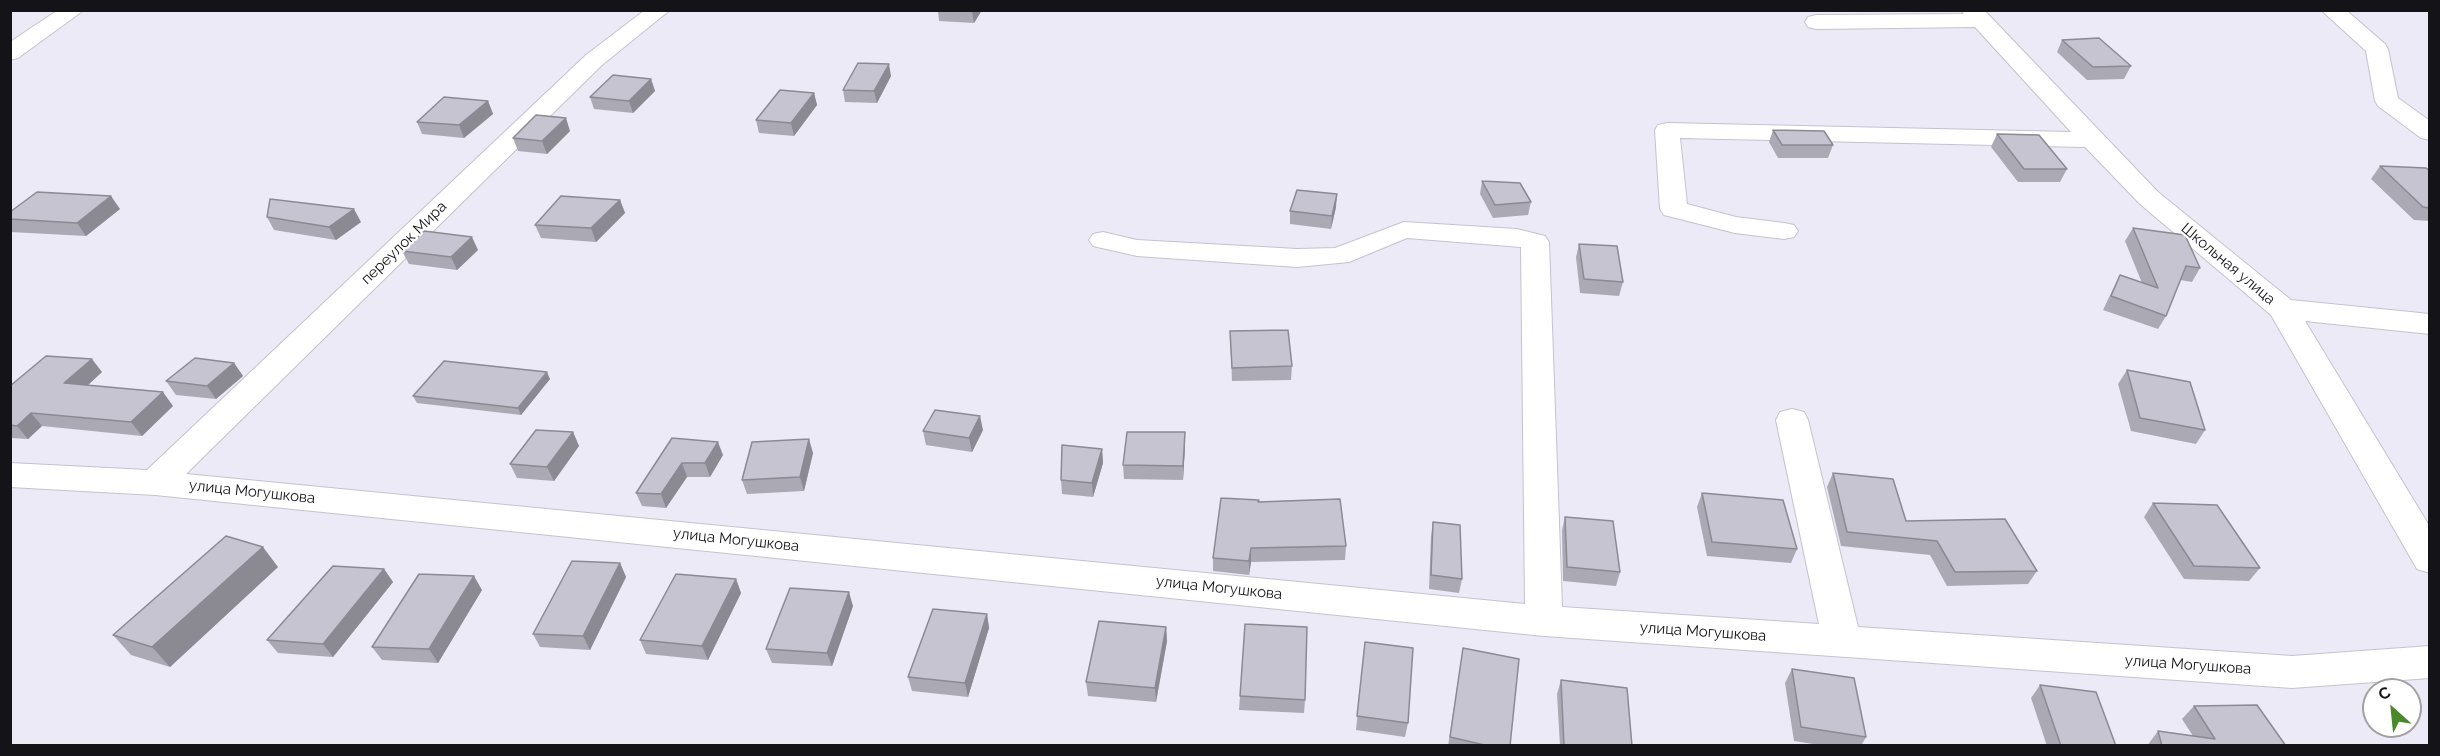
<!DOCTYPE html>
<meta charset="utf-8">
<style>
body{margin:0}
#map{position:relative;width:2440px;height:756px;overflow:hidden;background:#edeaf7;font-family:Raleway,sans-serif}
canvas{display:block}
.frame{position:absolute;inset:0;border:12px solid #141418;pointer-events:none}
.north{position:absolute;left:2362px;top:678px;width:60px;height:60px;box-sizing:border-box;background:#fff;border:2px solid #a1a1a3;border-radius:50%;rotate:333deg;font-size:16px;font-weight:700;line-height:24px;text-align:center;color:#141418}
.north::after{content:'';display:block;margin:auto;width:21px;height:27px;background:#4a8929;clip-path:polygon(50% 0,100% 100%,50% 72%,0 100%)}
</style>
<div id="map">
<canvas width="2440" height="756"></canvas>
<div class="frame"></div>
<div class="north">С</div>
</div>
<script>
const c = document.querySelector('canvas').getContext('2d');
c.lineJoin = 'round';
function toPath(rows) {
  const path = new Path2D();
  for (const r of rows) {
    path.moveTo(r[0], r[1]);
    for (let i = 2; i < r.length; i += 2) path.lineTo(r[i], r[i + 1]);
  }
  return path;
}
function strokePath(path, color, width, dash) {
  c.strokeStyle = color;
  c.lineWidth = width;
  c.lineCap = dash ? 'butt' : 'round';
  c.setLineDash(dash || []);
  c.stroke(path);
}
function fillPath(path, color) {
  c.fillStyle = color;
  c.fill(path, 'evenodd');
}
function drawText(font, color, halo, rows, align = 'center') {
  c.font = font + ' Raleway,sans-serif';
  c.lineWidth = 4.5;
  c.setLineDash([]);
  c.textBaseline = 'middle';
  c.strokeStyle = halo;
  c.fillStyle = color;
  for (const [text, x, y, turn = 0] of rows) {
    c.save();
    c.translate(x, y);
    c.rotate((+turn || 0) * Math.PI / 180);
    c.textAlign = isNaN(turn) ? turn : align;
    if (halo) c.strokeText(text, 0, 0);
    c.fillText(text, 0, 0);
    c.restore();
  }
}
const minor = toPath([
 [58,10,84,10,18,58,10,60,10,42,58,10],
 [645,10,670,10,602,65,186,474,1525,604,1521,247,1407,238,1349,262,1297,267,1137,256,1093,246,1089,240,1093,234,1103,232,1137,240,1297,249,1335,248,1404,222,1517,229,1545,236,1549,242,1562,607,1819,624,1776,420,1780,412,1792,409,1804,412,1808,420,1858,627,2292,656,2430,646,2430,678,2292,688,1544,636,155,495,10,487,10,463,147,470,586,55,645,10],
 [1961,10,1984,10,2158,192,2291,300,2430,314,2430,334,2305,321,2430,527,2430,573,2417,569,2271,315,2140,204,2085,147,1680,138,1687,204,1736,217,1784,223,1794,225,1798,231,1794,237,1784,239,1735,233,1664,215,1660,209,1655,130,1658,125,1667,123,2071,132,1975,27,1816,29,1808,27,1805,22,1808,17,1816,15,1964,14,1961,10],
 [2321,10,2346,10,2385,44,2388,49,2398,98,2430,121,2430,140,2421,138,2378,106,2375,101,2366,51,2321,10]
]);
strokePath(minor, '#c5c2cf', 2);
fillPath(minor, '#fff');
fillPath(toPath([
 [938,10,982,10,974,23,939,21],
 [2062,40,2131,66,2124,79,2087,80,2057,52],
 [891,76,877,103,845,102,843,90],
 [651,79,655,91,633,113,594,109,590,97],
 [814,93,817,105,794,136,759,133,756,120],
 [488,101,493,114,464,138,422,134,417,122],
 [1773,130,1833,145,1828,158,1778,158,1769,142],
 [570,131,547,154,518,151,513,138],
 [1997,134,2067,169,2060,182,2018,182,1991,147],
 [2380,166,2430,171,2430,221,2414,220,2371,179],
 [1482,181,1531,202,1528,215,1493,218,1480,194],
 [620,200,625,213,596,242,541,238,535,225],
 [1336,207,1331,229,1290,224,1290,211],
 [120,209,86,236,10,232,10,212],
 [267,217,361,222,336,240,274,230],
 [2133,228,2200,268,2192,282,2180,280,2166,316,2158,329,2103,310,2113,289,2120,275,2142,283,2125,241],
 [1579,244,1623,282,1619,296,1580,293,1576,257],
 [478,250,457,270,409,264,402,251],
 [1230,331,1292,366,1291,380,1232,381],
 [234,363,243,376,216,399,176,395,166,381],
 [2127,370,2205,430,2196,444,2131,431,2118,384],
 [102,372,88,385,173,406,142,436,42,426,28,439,10,438,10,386],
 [550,379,521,415,417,403,413,396],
 [983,430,972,452,926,445,923,431],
 [573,432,579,446,554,481,517,478,510,464],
 [1185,432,1185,446,1183,480,1124,479,1123,465],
 [672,438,723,455,710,477,687,477,666,508,642,506,636,493],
 [1102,449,1103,463,1093,497,1062,494,1061,480],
 [813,453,804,491,747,494,742,480],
 [1833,473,1906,521,2037,571,2028,584,1947,586,1930,555,1841,546,1827,487],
 [1702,493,1797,549,1791,563,1707,556,1697,507],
 [1259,502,1346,546,1345,560,1251,562,1249,575,1213,571,1213,558],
 [2153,503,2260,568,2249,581,2184,579,2144,517],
 [1565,517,1620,572,1616,586,1563,581,1562,530],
 [1433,522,1462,579,1459,593,1429,589,1431,536],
 [620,563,626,577,590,650,540,647,533,634],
 [278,567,170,667,131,655,113,635],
 [384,569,393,582,333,657,278,653,267,640],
 [736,579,741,593,708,660,646,654,640,640],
 [482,590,438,663,382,660,372,647],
 [853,606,832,666,772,663,766,649],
 [987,614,989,628,968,697,912,691,908,677],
 [1166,627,1167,641,1156,702,1088,696,1086,682],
 [1365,642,1408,723,1405,737,1356,730],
 [1463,648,1510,746,1448,746],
 [1792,669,1866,737,1861,746,1826,746,1794,741,1785,683],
 [1561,680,1632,746,1560,746,1557,694],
 [2040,685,2116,746,2047,746,2031,698],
 [1240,696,1305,700,1304,713,1239,710],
 [2194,706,2286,746,2147,746,2158,731,2193,736,2182,719]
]), '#aba9b4');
fillPath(toPath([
 [973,10,982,10,974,23,972,11],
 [889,64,891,76,877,103,874,91],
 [651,79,655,91,633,113,629,101],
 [814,93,817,105,794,136,791,123],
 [488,101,493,114,464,138,459,125],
 [566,118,570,131,547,154,542,141],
 [1337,194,1336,207,1331,229,1332,216],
 [111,196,120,209,86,236,77,223],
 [620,200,625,213,596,242,591,228],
 [354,209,361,222,336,240,329,227],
 [472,237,478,250,457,270,451,257],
 [92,359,102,372,75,397,64,383],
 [234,363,243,376,216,399,207,386],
 [547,372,550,379,521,415,518,408],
 [163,392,173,406,142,436,131,422],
 [31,413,42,426,28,439,17,426],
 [980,416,983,430,972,452,969,438],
 [573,432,579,446,554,481,547,467],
 [1185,432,1185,446,1183,480,1183,466],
 [809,439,813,453,804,491,800,477],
 [718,442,723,455,710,477,705,463],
 [1102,449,1103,463,1093,497,1092,483],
 [682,463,687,477,666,508,661,494],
 [263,547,278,567,170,667,152,647],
 [1251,548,1251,562,1249,575,1249,561],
 [620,563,626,577,590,650,583,636],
 [384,569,393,582,333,657,323,644],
 [474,576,482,590,438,663,429,649],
 [736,579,741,593,708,660,702,646],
 [849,592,853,606,832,666,827,653],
 [987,614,989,628,968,697,965,683],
 [1166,627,1167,641,1156,702,1155,688]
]), '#8b8992');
const building = toPath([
 [2099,38,2131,66,2093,67,2062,40,2099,38],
 [858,63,889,64,874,91,843,90,858,63],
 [613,75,651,79,629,101,590,97,613,75],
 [780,90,814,93,791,123,756,120,780,90],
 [444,97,488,101,459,125,417,122,444,97],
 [536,115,566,118,542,141,513,138,536,115],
 [1773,130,1824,131,1833,145,1782,145,1773,130],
 [1997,134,2039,135,2067,169,2024,169,1997,134],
 [2380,166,2426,168,2430,171,2430,208,2423,207,2380,166],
 [1482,181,1520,183,1531,202,1495,205,1482,181],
 [1297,190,1337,194,1332,216,1290,211,1297,190],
 [37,192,111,196,77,223,10,219,10,212,37,192],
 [561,196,620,200,591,228,535,225,561,196],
 [270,199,354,209,329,227,267,217,270,199],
 [2133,228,2185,235,2200,268,2186,266,2166,316,2111,296,2120,275,2158,288,2133,228],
 [424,231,472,237,451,257,402,251,424,231],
 [1579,244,1617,246,1623,282,1584,279,1579,244],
 [1288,330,1292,366,1232,368,1230,331,1288,330],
 [46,356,92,359,64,383,163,392,131,422,31,413,17,426,10,425,10,386,46,356],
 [195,358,234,363,207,386,166,381,195,358],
 [444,361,547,372,518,408,413,396,444,361],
 [2127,370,2190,382,2205,430,2140,418,2127,370],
 [935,410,980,416,969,438,923,431,935,410],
 [536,430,573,432,547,467,510,464,536,430],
 [1127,432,1185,432,1183,466,1123,465,1127,432],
 [672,438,718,442,705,463,682,463,661,494,636,493,672,438],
 [809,439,800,477,742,480,752,442,809,439],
 [1062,445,1102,449,1092,483,1061,480,1062,445],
 [1833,473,1893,479,1906,521,2005,519,2037,571,1955,572,1937,541,1847,532,1833,473],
 [1702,493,1783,500,1797,549,1712,542,1702,493],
 [1221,498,1259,500,1258,502,1340,499,1346,546,1251,548,1249,561,1213,558,1221,498],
 [2153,503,2217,505,2260,568,2194,566,2153,503],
 [1565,517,1613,521,1620,572,1567,567,1565,517],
 [1433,522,1460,525,1462,579,1431,575,1433,522],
 [226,536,263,547,152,647,113,635,226,536],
 [572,561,620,563,583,636,533,634,572,561],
 [333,566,384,569,323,644,267,640,333,566],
 [419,574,474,576,429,649,372,647,419,574],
 [676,574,736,579,702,646,640,640,676,574],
 [790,588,849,592,827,653,766,649,790,588],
 [933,609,987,614,965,683,908,677,933,609],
 [1099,621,1166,627,1155,688,1086,682,1099,621],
 [1245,624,1307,627,1305,700,1240,696,1245,624],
 [1365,642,1413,648,1408,723,1357,716,1365,642],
 [1463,648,1519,659,1510,746,1489,746,1450,737,1463,648],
 [1792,669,1854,678,1866,737,1801,727,1792,669],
 [1561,680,1627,688,1632,746,1564,746,1561,680],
 [2040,685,2096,692,2116,746,2061,746,2040,685],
 [2257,705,2286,746,2162,746,2158,731,2215,739,2194,706,2257,705]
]);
fillPath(building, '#c7c4d1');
strokePath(building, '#8b8992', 1.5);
drawText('15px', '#141418', '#fff', [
 ["переулок Мира",404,243,-44],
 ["Школьная улица",2228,264,40],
 ["улица Могушкова",252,492,6],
 ["улица Могушкова",736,540,6],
 ["улица Могушкова",1219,588,6],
 ["улица Могушкова",1703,632,4],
 ["улица Могушкова",2188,665,4]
]);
</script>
